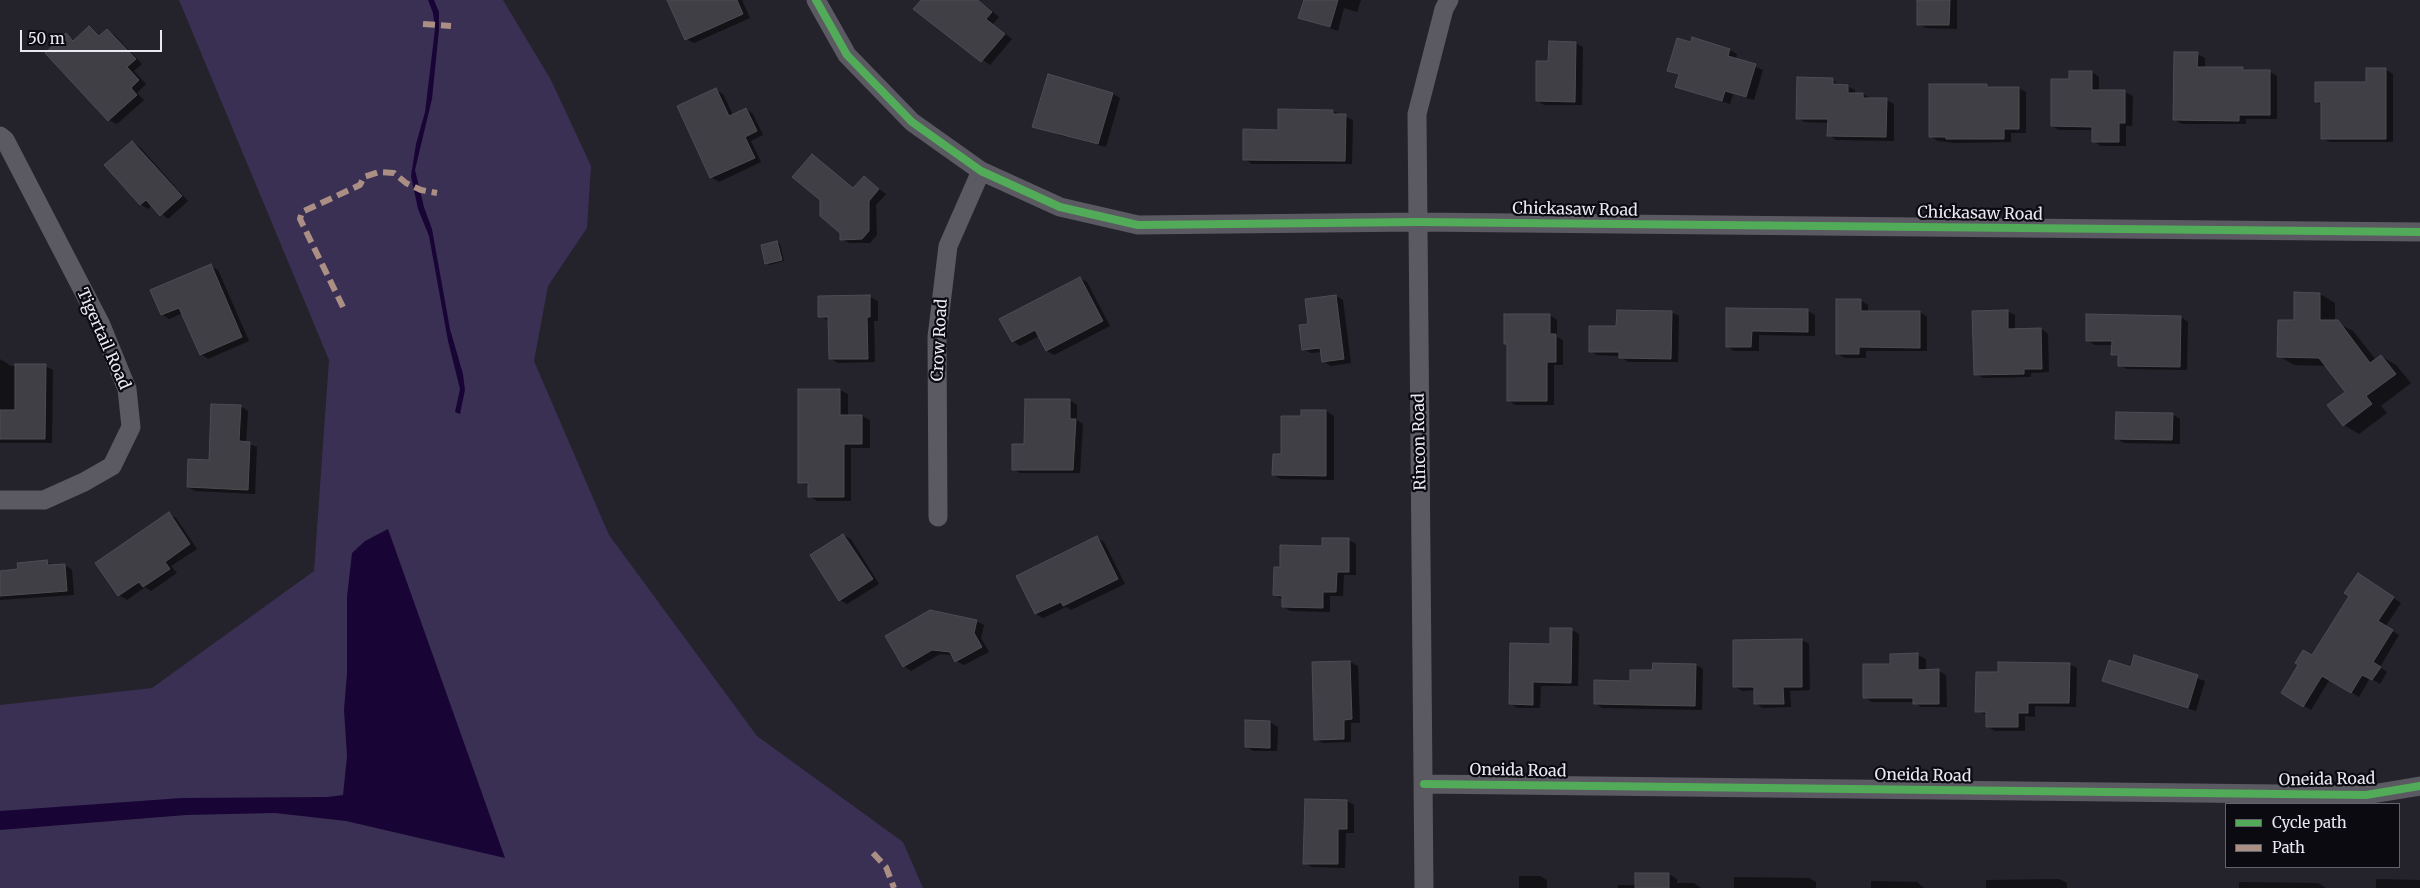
<!DOCTYPE html>
<style>
body{margin:0}
#map{position:relative;width:2420px;height:888px;overflow:hidden;background:#24222a;font-family:Merriweather,serif}
canvas{display:block}
.legend{position:absolute;left:2225px;top:803px;width:175px;height:65px;box-sizing:border-box;background:#0b0a10;border:1px solid #64636a;margin:0;padding:6px 9px;list-style:none;font-size:15px;color:#eae8f2}
.legend li{display:flex;align-items:center;gap:10px;height:25px}
.legend b{width:25px;border:1px solid #64636a}
.scale{position:absolute;left:20px;top:30px;width:142px;height:22px;box-sizing:border-box;border:2px solid #eae8f2;border-top:0;padding-left:6px;font-size:15px;line-height:18px;white-space:nowrap;color:#eae8f2;-webkit-text-stroke:4px #0b0a10;paint-order:stroke}
</style>
<div id="map">
<canvas width="2420" height="888"></canvas>
<ul class="legend">
<li><b style="height:6px;background:#51ab58"></b>Cycle path</li>
<li><b style="height:6px;background:#ac8f84"></b>Path</li>
</ul>
<div class="scale">50 m</div>
</div>
<script>
const c = document.querySelector('canvas').getContext('2d');
c.lineJoin = 'round';
function fillPath(path, color) {
  c.fillStyle = color;
  c.fill(path, 'evenodd');
}
function toPath(rows) {
  const path = new Path2D();
  for (const r of rows) {
    path.moveTo(r[0], r[1]);
    for (let i = 2; i < r.length; i += 2) path.lineTo(r[i], r[i + 1]);
  }
  return path;
}
function strokePath(path, color, width, dash) {
  c.strokeStyle = color;
  c.lineWidth = width;
  c.lineCap = dash ? 'butt' : 'round';
  c.setLineDash(dash || []);
  c.stroke(path);
}
function drawText(font, color, halo, rows, align = 'center') {
  c.font = font + ' Merriweather,serif';
  c.lineWidth = 4.5;
  c.setLineDash([]);
  c.textBaseline = 'middle';
  c.strokeStyle = halo;
  c.fillStyle = color;
  for (const [text, x, y, turn = 0] of rows) {
    c.save();
    c.translate(x, y);
    c.rotate((+turn || 0) * Math.PI / 180);
    c.textAlign = isNaN(turn) ? turn : align;
    if (halo) c.strokeText(text, 0, 0);
    c.fillText(text, 0, 0);
    c.restore();
  }
}
fillPath(toPath([
 [179,0,503,0,551,80,591,166,587,228,548,286,534,361,609,535,757,736,903,842,923,888,0,888,0,705,152,688,314,571,329,360]
]), '#3a3054');
fillPath(toPath([
 [428,0,434,0,439,12,439,30,432,99,415,170,424,207,432,229,450,329,463,374,465,390,460,414,455,412,460,389,448,341,429,236,418,209,411,176,416,144,425,112,435,29,433,13],
 [388,529,505,858,346,821,275,813,186,815,0,830,0,811,182,798,327,797,343,795,347,756,344,710,347,673,347,597,352,553,365,541]
]), '#190535');
fillPath(toPath([
 [668,0,742,0,750,18,694,43,686,39],
 [923,0,979,0,999,17,993,24,1012,39,990,65,915,9],
 [1305,0,1361,0,1357,12,1344,8,1338,31,1300,17],
 [1919,0,1957,0,1957,29,1926,28,1918,24],
 [90,28,101,36,107,30,115,35,142,64,134,71,146,84,137,93,144,100,117,124,109,120,47,53,66,35,75,41],
 [1693,39,1730,50,1737,54,1736,59,1763,70,1754,100,1733,94,1730,104,1677,87,1680,76,1669,70,1692,44],
 [1575,43,1583,47,1582,105,1544,105,1537,100,1550,62],
 [2197,54,2205,58,2205,68,2242,68,2249,72,2270,72,2277,76,2277,119,2246,119,2246,124,2182,124,2175,120],
 [2385,69,2393,74,2393,142,2330,142,2322,138,2322,105,2316,102,2367,83],
 [2092,72,2099,77,2099,92,2125,92,2133,96,2132,126,2126,126,2126,146,2101,146,2093,141,2093,130,2059,130,2052,126,2070,80],
 [1049,75,1113,94,1120,98,1106,147,1065,136,1065,137,1034,126],
 [1832,79,1840,86,1847,86,1855,90,1855,94,1863,94,1871,99,1887,100,1894,104,1894,141,1836,140,1829,135,1829,123,1805,122,1797,118],
 [1987,85,1992,88,2018,88,2026,92,2026,133,2011,133,2011,142,1955,143,1938,141,1930,136],
 [716,90,723,94,733,115,746,109,753,114,763,135,751,141,761,162,719,182,711,177],
 [1333,111,1353,120,1352,164,1252,164,1244,159,1279,131],
 [133,143,140,147,188,201,168,219,152,205,148,209,140,204],
 [812,155,854,189,864,178,886,194,876,205,877,235,870,243,849,243,842,239,841,232],
 [777,242,780,244,784,261,769,265,766,263],
 [210,266,218,270,249,341,208,359,201,354,183,313,169,319,162,314],
 [1080,278,1087,282,1110,326,1054,355,1047,351,1039,336,1020,346,1013,341],
 [2296,293,2320,294,2335,303,2335,322,2353,331,2376,360,2381,356,2396,365,2411,383,2381,406,2387,413,2359,434,2344,425,2347,392,2327,366,2294,365,2279,356,2295,322],
 [1336,296,1343,300,1351,363,1331,366,1323,361,1322,352,1311,353,1303,349,1310,325],
 [819,297,870,297,878,301,878,321,874,321,875,362,838,363,830,358,830,321,819,316],
 [1860,300,1868,305,1868,312,1920,312,1927,317,1927,351,1866,351,1866,358,1845,358,1838,354],
 [1727,309,1808,311,1815,315,1815,336,1759,335,1759,351,1734,351,1727,346],
 [2007,311,2015,315,2015,330,2041,329,2048,334,2049,372,2031,373,2031,377,1983,378,1975,374],
 [1671,312,1679,316,1678,362,1628,362,1620,356,1597,355,1590,351,1618,327],
 [1550,315,1557,320,1557,337,1563,340,1563,365,1554,365,1554,405,1515,405,1508,400,1508,345,1505,343],
 [2181,317,2188,322,2187,370,2127,369,2119,365,2119,358,2113,354,2113,345,2095,345,2087,340],
 [0,359,11,366,45,366,53,370,52,443,0,443],
 [840,390,848,394,848,416,862,416,870,420,870,448,851,448,851,501,817,501,809,496,809,486,800,482],
 [1069,400,1077,405,1077,420,1083,424,1080,473,1020,473,1013,469,1026,445],
 [240,406,248,411,246,443,257,447,255,494,195,491,188,487,210,461],
 [1302,411,1326,411,1334,416,1334,480,1281,479,1274,475,1302,417],
 [2172,414,2180,419,2180,444,2124,443,2117,439],
 [169,514,176,518,197,549,171,566,177,573,151,591,145,587,127,600,119,595,97,563],
 [843,535,851,539,879,584,847,604,840,600],
 [1097,538,1104,542,1125,584,1071,610,1066,607,1043,618,1036,614],
 [1349,540,1356,544,1356,575,1344,575,1343,596,1330,596,1330,612,1290,611,1283,606,1283,599,1274,595,1281,568],
 [47,562,55,566,65,565,72,570,74,595,0,600,0,572,19,571],
 [2366,579,2401,603,2385,627,2399,635,2380,667,2387,672,2380,684,2370,678,2359,697,2330,679,2311,710,2283,693,2313,657],
 [976,621,984,625,981,638,989,652,964,665,956,661,953,655,940,654,911,671,904,666],
 [1572,630,1579,634,1578,686,1541,686,1540,708,1518,708,1510,704,1552,645],
 [1802,640,1809,644,1810,690,1790,691,1791,707,1763,708,1755,703,1755,690,1742,691,1735,686],
 [1891,655,1918,655,1926,659,1926,671,1939,671,1946,675,1947,707,1921,707,1914,702,1872,702,1865,697,1891,665],
 [2135,657,2205,681,2196,711,2103,680,2131,669],
 [1350,662,1358,666,1360,723,1351,723,1351,742,1323,743,1315,739,1313,663],
 [2069,664,2077,668,2076,707,2035,706,2035,717,2025,716,2025,731,1995,731,1987,726,1987,715,1977,711,1999,674],
 [1696,665,1703,669,1702,710,1602,708,1595,703,1654,672],
 [1247,721,1270,722,1278,727,1277,751,1253,751,1246,746],
 [1347,801,1354,805,1354,833,1346,833,1345,868,1312,867,1304,863],
 [1637,874,1669,874,1677,879,1677,883,1694,883,1701,888,1618,888,1618,885,1636,885],
 [1519,876,1540,876,1547,880,1547,888,1519,888],
 [1734,877,1809,878,1816,882,1816,888,1734,888],
 [2059,879,2067,883,2067,888,1986,888,1986,880],
 [2376,879,2420,880,2420,888,2376,888],
 [1871,881,1917,882,1924,888,1871,888],
 [2239,882,2318,883,2326,888,2239,888]
]), '#0007');
const building = toPath([
 [667,0,737,0,743,14,685,40,667,0],
 [921,0,978,0,992,12,986,19,1005,34,981,62,913,9,921,0],
 [1304,0,1338,0,1330,27,1298,18,1304,0],
 [1917,0,1950,0,1949,25,1917,25,1917,0],
 [89,26,99,36,107,29,136,59,127,67,139,80,131,88,137,95,108,121,45,53,66,33,73,41,89,26],
 [1692,37,1730,49,1728,56,1756,64,1746,97,1725,91,1722,101,1675,87,1679,74,1667,71,1677,38,1691,42,1692,37],
 [1549,41,1576,42,1575,102,1536,101,1536,61,1548,61,1549,41],
 [2174,52,2198,52,2197,67,2243,67,2243,70,2270,70,2270,115,2239,115,2239,121,2173,120,2174,52],
 [2366,68,2386,68,2386,139,2321,139,2321,102,2315,102,2315,82,2366,82,2366,68],
 [2069,71,2092,71,2092,90,2125,90,2125,123,2119,123,2119,142,2092,142,2092,127,2051,126,2051,79,2069,79,2069,71],
 [1048,74,1113,93,1098,144,1032,127,1048,74],
 [1797,77,1833,78,1833,84,1848,85,1848,93,1863,93,1863,98,1887,98,1886,137,1827,136,1828,119,1796,119,1797,77],
 [1929,84,1987,84,1987,87,2019,87,2019,129,2004,129,2004,139,1946,139,1946,137,1929,137,1929,84],
 [716,88,729,116,746,108,757,131,745,137,755,158,710,178,677,106,716,88],
 [1278,109,1333,110,1333,114,1346,114,1345,161,1243,160,1243,129,1278,130,1278,109],
 [132,141,182,196,160,216,146,200,140,205,104,165,132,141],
 [812,154,853,188,864,176,879,189,869,201,869,231,862,239,840,240,840,233,820,216,820,200,792,177,812,154],
 [777,241,782,260,765,264,761,245,777,241],
 [211,264,242,337,200,355,179,308,161,315,150,290,211,264],
 [1080,277,1103,321,1046,351,1035,330,1012,342,999,319,1080,277],
 [2294,292,2320,293,2320,320,2338,320,2370,363,2381,355,2396,374,2366,396,2372,404,2343,426,2327,405,2345,392,2319,358,2277,357,2278,320,2294,320,2294,292],
 [870,295,870,317,867,317,868,359,829,359,828,317,818,317,818,296,870,295],
 [1336,295,1344,359,1322,362,1320,348,1302,350,1299,325,1308,324,1305,299,1336,295],
 [1836,299,1861,299,1861,311,1920,311,1920,348,1859,347,1859,354,1836,354,1836,299],
 [1726,308,1808,309,1808,332,1752,331,1751,347,1726,347,1726,308],
 [1617,310,1672,311,1671,359,1619,358,1619,352,1589,352,1589,326,1616,326,1617,310],
 [2008,310,2008,329,2041,328,2042,369,2024,369,2024,374,1974,375,1972,311,2008,310],
 [1504,314,1550,314,1550,334,1556,334,1556,362,1547,362,1547,401,1507,401,1507,344,1504,344,1504,314],
 [2086,314,2181,316,2180,367,2118,366,2118,355,2111,355,2112,341,2086,341,2086,314],
 [15,364,46,364,45,439,0,439,0,410,15,410,15,364],
 [798,389,840,389,840,415,862,415,862,444,844,444,844,497,808,497,808,483,798,483,798,389],
 [1025,399,1070,399,1070,419,1076,419,1073,470,1012,470,1012,444,1024,444,1025,399],
 [211,404,241,405,239,441,250,442,248,490,187,487,188,459,209,460,211,404],
 [1301,410,1326,410,1326,476,1272,475,1273,454,1281,454,1281,416,1301,416,1301,410],
 [2116,412,2173,413,2172,440,2115,439,2116,412],
 [169,512,190,544,165,562,170,569,143,587,139,582,118,596,95,563,169,512],
 [843,534,873,579,839,601,810,555,843,534],
 [1097,536,1118,579,1063,606,1061,602,1035,614,1016,576,1097,536],
 [1322,538,1349,538,1349,572,1337,572,1336,592,1323,592,1323,608,1282,607,1282,596,1273,595,1274,567,1280,567,1280,545,1322,546,1322,538],
 [47,560,48,565,65,564,67,591,0,596,0,571,18,569,17,563,47,560],
 [2358,573,2394,597,2378,621,2393,630,2373,662,2381,667,2372,680,2362,675,2351,693,2322,676,2303,707,2281,693,2298,665,2295,663,2303,650,2312,655,2349,596,2344,593,2358,573],
 [930,610,977,620,974,633,982,647,955,662,950,652,932,650,903,667,885,636,930,610],
 [1550,628,1572,628,1571,683,1533,682,1533,705,1509,704,1510,643,1550,644,1550,628],
 [1802,639,1802,687,1783,687,1784,704,1754,704,1754,687,1733,687,1733,640,1802,639],
 [1918,653,1918,670,1939,669,1939,704,1913,704,1913,698,1863,698,1863,664,1890,664,1890,654,1918,653],
 [2134,655,2198,675,2188,708,2102,681,2109,660,2131,667,2134,655],
 [1350,661,1352,719,1344,720,1344,739,1314,740,1312,662,1350,661],
 [1998,662,2070,663,2069,703,2028,703,2028,713,2018,713,2018,727,1986,727,1986,712,1975,712,1976,672,1998,672,1998,662],
 [1653,663,1696,664,1695,706,1594,704,1594,680,1630,681,1630,670,1652,670,1653,663],
 [1245,720,1270,721,1270,748,1245,747,1245,720],
 [1305,799,1347,800,1347,829,1338,829,1338,864,1303,864,1305,799],
 [1635,873,1669,873,1669,888,1635,888,1635,873]
]);
fillPath(building, '#413f46');
strokePath(building, '#4e4c53', 1);
strokePath(toPath([
 [816,0,847,55,912,122,981,171,1060,207,1138,225,1418,222,2420,232],
 [0,136,5,140,101,325,127,389,131,427,112,466,84,482,44,500,0,500],
 [938,517,937,337,948,246,981,171],
 [1424,784,2366,795,2420,786],
 [1424,888,1417,114,1444,9,1449,0]
]), '#5b5961', 19);
strokePath(toPath([
 [423,24,451,26],
 [343,307,300,219,302,212,360,185,364,177,379,172,394,173,406,183,421,190,437,193],
 [873,853,886,867,894,888]
]), '#ac8f84', 6, [12, 6]);
strokePath(toPath([
 [816,0,847,55,912,122,981,171,1060,207,1138,225,1418,222,2420,232],
 [1424,784,2366,795,2420,786]
]), '#51ab58', 8);
drawText('16px', '#eae8f2', '#0b0a10', [
 ["Chickasaw Road",1575,210,1],
 ["Chickasaw Road",1980,214,1],
 ["Tigertail Road",103,339,66],
 ["Crow Road",940,340,-87],
 ["Rincon Road",1420,442,-91],
 ["Oneida Road",1518,771,1],
 ["Oneida Road",1923,776,1],
 ["Oneida Road",2327,780,-1]
]);
</script>
